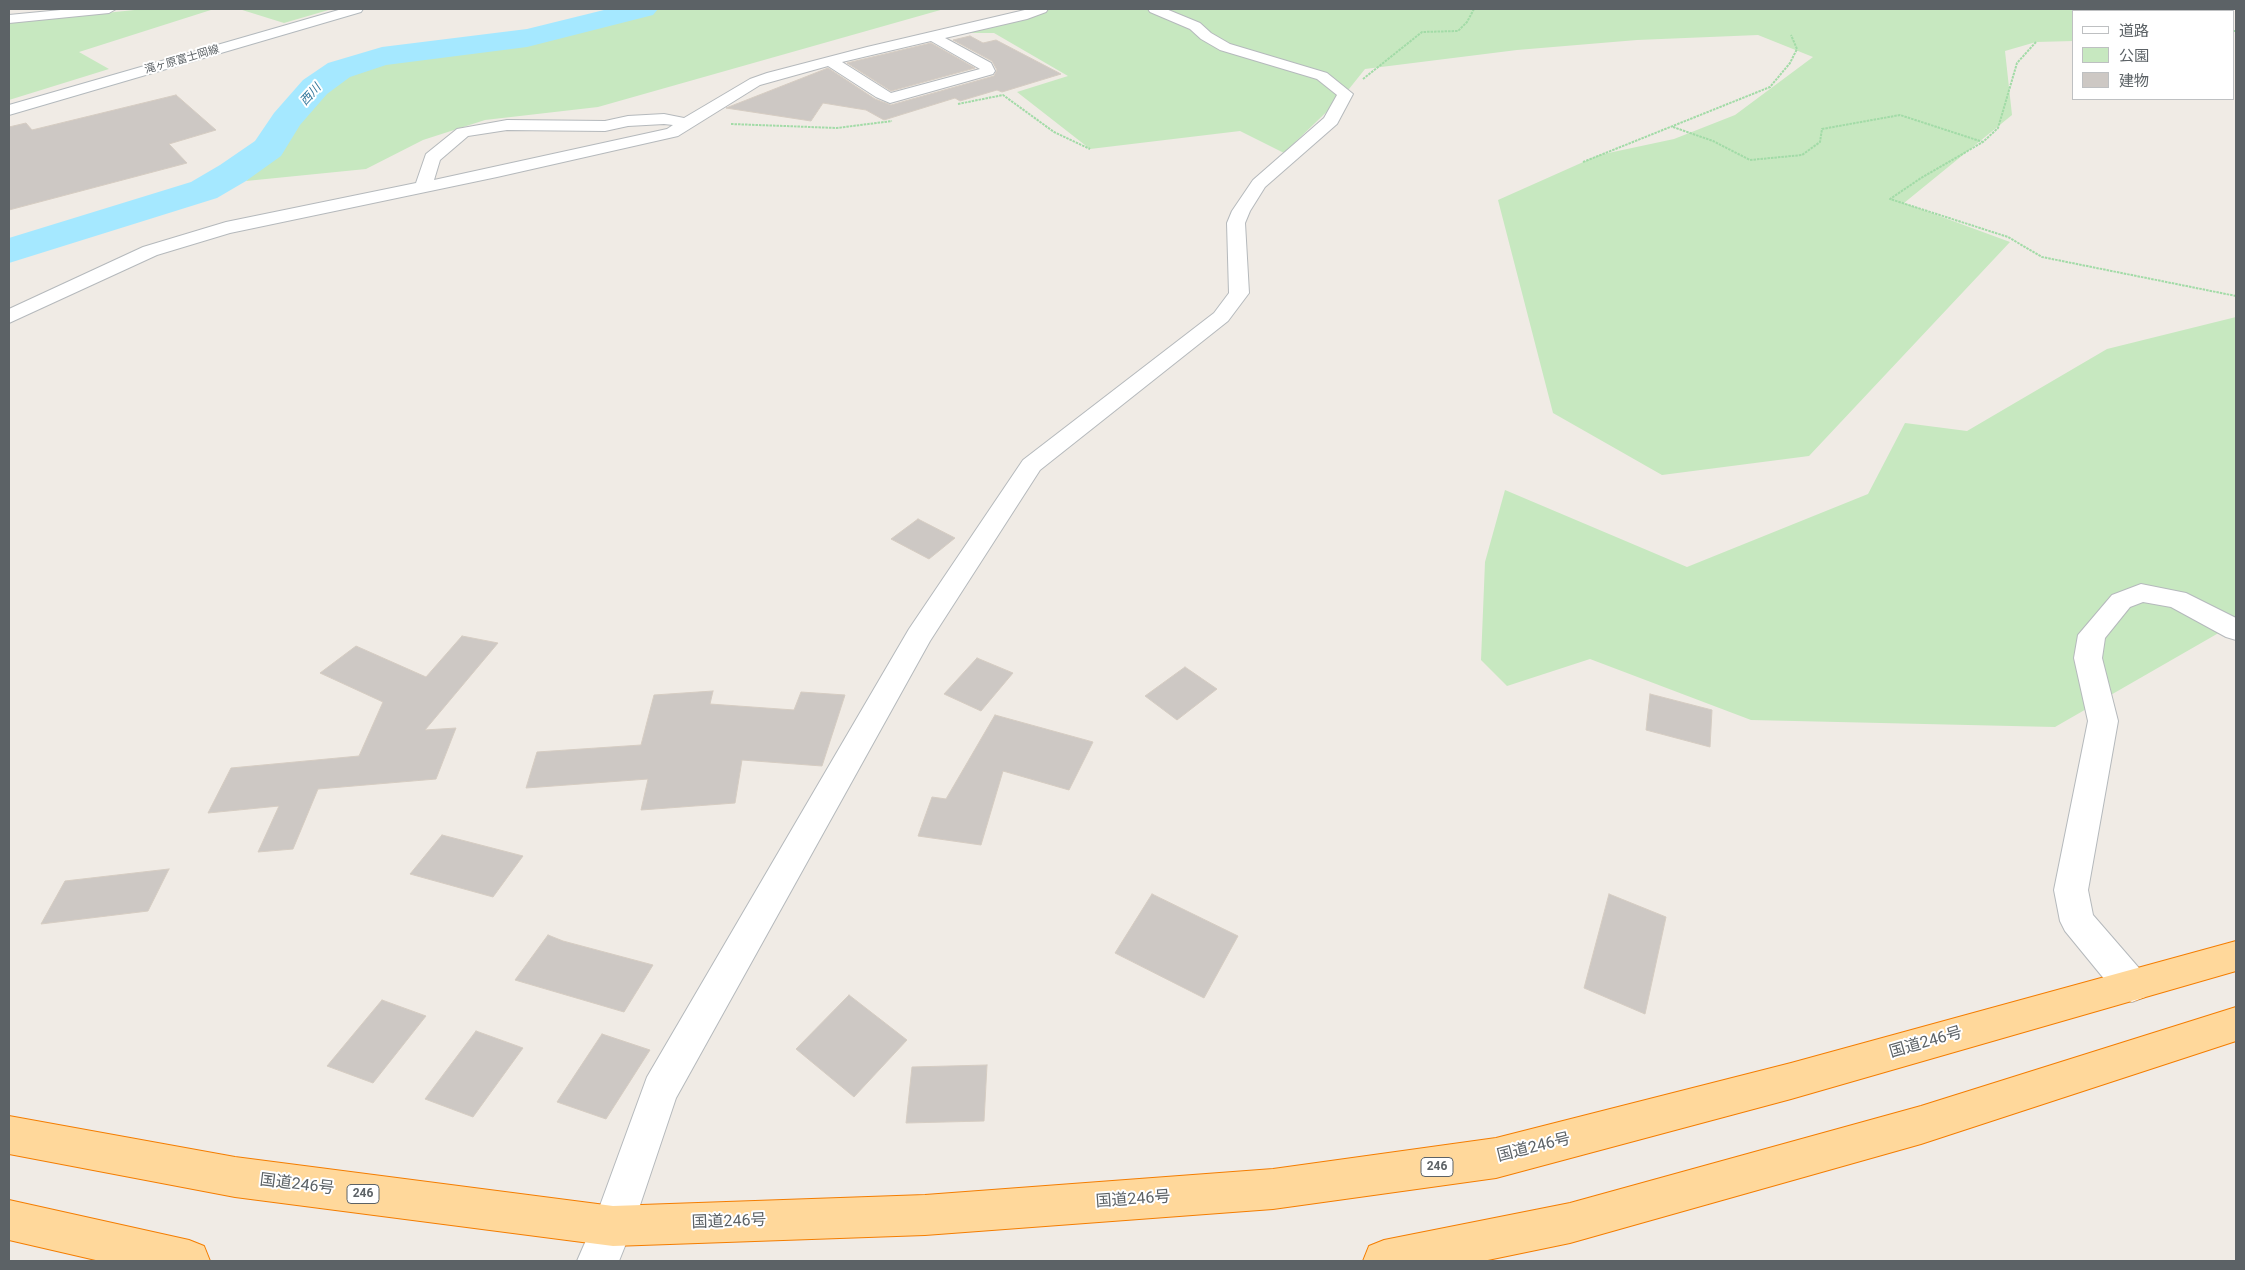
<!DOCTYPE html>
<meta charset="utf-8">
<style>
body{margin:0}
#map{position:relative;width:2245px;height:1270px;overflow:hidden;background:#f0ebe5;font-family:Roboto,"Noto Sans JP",sans-serif}
canvas{display:block}
.frame{position:absolute;inset:0;border:10px solid #5c6266;pointer-events:none}
.legend{position:absolute;left:2072px;top:10px;width:162px;height:90px;box-sizing:border-box;background:#fff;border:1px solid #bec0c2;margin:0;padding:6px 9px;list-style:none;font-size:15px;color:#5c6266}
.legend li{display:flex;align-items:center;gap:10px;height:25px}
.legend b{width:25px;border:1px solid #bec0c2}
</style>
<div id="map">
<canvas width="2245" height="1270"></canvas>
<div class="frame"></div>
<ul class="legend">
<li><b style="height:6px;background:#fff"></b>道路</li>
<li><b style="height:14px;background:#c7e8c0"></b>公園</li>
<li><b style="height:14px;background:#cdc8c4"></b>建物</li>
</ul>
</div>
<script>
const c = document.querySelector('canvas').getContext('2d');
c.lineJoin = 'round';
function fillPath(path, color) {
  c.fillStyle = color;
  c.fill(path, 'evenodd');
}
function toPath(rows) {
  const path = new Path2D();
  for (const r of rows) {
    path.moveTo(r[0], r[1]);
    for (let i = 2; i < r.length; i += 2) path.lineTo(r[i], r[i + 1]);
  }
  return path;
}
function strokePath(path, color, width, dash) {
  c.strokeStyle = color;
  c.lineWidth = width;
  c.lineCap = dash ? 'butt' : 'round';
  c.setLineDash(dash || []);
  c.stroke(path);
}
function drawText(font, color, halo, rows, align = 'center') {
  c.font = font + ' Roboto,"Noto Sans JP",sans-serif';
  c.lineWidth = 4;
  c.setLineDash([]);
  c.textBaseline = 'middle';
  c.strokeStyle = halo;
  c.fillStyle = color;
  for (const [text, x, y, turn = 0] of rows) {
    c.save();
    c.translate(x, y);
    c.rotate((+turn || 0) * Math.PI / 180);
    c.textAlign = isNaN(turn) ? turn : align;
    if (halo) c.strokeText(text, 0, 0);
    c.fillText(text, 0, 0);
    c.restore();
  }
}
fillPath(toPath([
 [144,9,214,9,79,52,109,69,9,100,9,23],
 [239,9,332,9,284,23],
 [616,9,944,9,598,107,485,120,423,140,366,169,246,181,331,88,382,56,527,38],
 [1042,9,2195,9,2201,11,2074,11,2074,41,2036,42,2005,51,2012,115,1904,203,2010,242,1809,456,1662,475,1553,413,1498,200,1599,155,1674,139,1735,115,1813,57,1758,35,1637,40,1517,50,1365,69,1345,94,1284,153,1240,131,1090,149,1017,92,1068,76,994,33,952,33],
 [2236,317,2236,623,2055,727,1751,720,1590,659,1507,686,1481,660,1485,562,1505,490,1687,567,1868,494,1905,423,1967,431,2107,349]
]), '#c7e8c0');
fillPath(toPath([
 [608,9,658,9,653,15,527,47,386,65,350,77,327,94,300,125,281,156,246,181,217,198,9,263,9,238,191,182,220,165,255,141,274,113,303,80,328,63,382,47,527,29,608,9]
]), '#a5e8ff');
const building = toPath([
 [970,36,983,43,996,40,1061,74,1002,92,997,90,960,101,955,98,884,120,866,110,823,103,811,121,726,108,828,68,875,99,891,105,994,76,997,70,992,61,953,40,970,36],
 [931,43,975,68,891,91,847,63,931,43],
 [176,95,216,130,169,144,187,163,9,210,9,127,26,123,32,130,176,95],
 [918,519,955,538,929,559,891,539,918,519],
 [462,636,498,643,425,730,456,728,436,779,318,789,293,849,258,852,279,806,208,813,231,768,359,756,383,702,320,673,356,646,426,677,462,636],
 [977,658,1013,673,981,711,944,694,977,658],
 [1185,667,1217,689,1177,720,1145,696,1185,667],
 [713,691,710,704,794,710,801,692,845,695,822,766,742,760,735,803,641,810,648,779,526,788,537,752,641,745,654,695,713,691],
 [1650,694,1712,710,1710,747,1646,730,1650,694],
 [995,715,1093,742,1069,790,1003,771,981,845,918,836,932,797,946,799,995,715],
 [442,835,523,856,493,897,410,874,442,835],
 [169,869,148,911,41,924,65,881,169,869],
 [1152,894,1238,936,1204,998,1115,953,1152,894],
 [1609,894,1666,917,1645,1014,1584,988,1609,894],
 [548,935,563,941,653,965,624,1012,515,980,548,935],
 [849,995,907,1040,854,1097,796,1049,849,995],
 [382,1000,426,1016,373,1083,327,1066,382,1000],
 [476,1031,523,1048,473,1117,425,1099,476,1031],
 [602,1034,650,1050,606,1119,557,1102,602,1034],
 [987,1065,984,1121,906,1123,912,1067,987,1065]
]);
fillPath(building, '#cdc8c4');
strokePath(building, '#d5ccc2', 1);
const minor = toPath([
 [71,9,116,9,109,13,9,23,9,15,71,9],
 [1029,9,1048,9,1046,12,1027,19,945,38,991,63,995,71,993,74,890,103,876,97,828,66,760,85,678,136,497,177,230,233,157,255,9,323,9,309,143,247,226,222,416,183,426,154,457,129,507,120,605,121,628,116,664,114,684,118,750,79,767,73,867,47,1029,9],
 [931,41,980,69,891,93,842,62,931,41],
 [664,124,673,125,667,129,434,180,440,160,468,136,507,130,605,131,628,126,664,124],
 [1148,9,1166,9,1200,23,1211,33,1230,44,1327,73,1353,94,1337,124,1265,187,1250,211,1245,223,1249,293,1228,321,1040,470,930,641,676,1098,633,1226,619,1261,577,1261,594,1222,647,1077,909,629,1023,460,1214,313,1229,293,1227,223,1232,211,1253,180,1324,118,1337,95,1317,79,1220,50,1201,39,1190,29,1150,12,1148,9],
 [2141,584,2186,593,2236,618,2236,640,2226,637,2171,607,2143,602,2130,607,2105,638,2102,658,2118,721,2088,890,2093,915,2145,975,2150,986,2145,997,2132,1002,2119,997,2065,931,2060,921,2054,890,2088,721,2074,658,2078,635,2112,595,2141,584]
]);
const secondary = toPath([
 [342,9,363,9,361,12,9,115,9,105,342,9]
]);
const trunk = toPath([
 [2236,941,2236,971,1791,1099,1496,1178,1273,1209,925,1235,613,1246,235,1197,9,1154,9,1116,235,1157,613,1206,925,1195,1273,1169,1496,1138,1791,1063,2236,941],
 [2236,1007,2236,1041,1921,1144,1570,1243,1483,1261,1363,1261,1369,1246,1384,1240,1570,1203,1921,1106,2236,1007],
 [9,1200,189,1240,204,1246,210,1261,100,1261,9,1240,9,1200]
]);
strokePath(minor, '#b5b9bc', 2);
strokePath(secondary, '#b3b9bd', 2);
strokePath(trunk, '#f47d00', 2);
strokePath(toPath([
 [2182,9,2185,11],
 [2234,31,2236,31],
 [2036,42,2017,63,1998,128,1983,142,1921,178,1890,199,2008,237,2042,257,2236,296],
 [1363,79,1422,32,1458,31,1467,22,1474,9],
 [958,104,1003,95,1054,132,1090,149],
 [731,124,837,128,892,121],
 [1673,127,1713,141,1750,160,1802,155,1820,142,1822,129,1900,115,1983,142],
 [1583,162,1770,87,1790,63,1797,49,1791,35]
]), '#a2dba7', 2, [2.5, 1]);
fillPath(minor, '#fff');
fillPath(secondary, '#fff');
fillPath(trunk, '#ffd89b');
drawText('11px', '#5c6266', '#fff', [
 ["滝ヶ原富士岡線",182,60,-16]
]);
drawText('italic 12px', '#35789b', '#fff', [
 ["西川",311,95,-48]
]);
for (const [x, y, w] of [
 [1437,1167,32],
 [363,1194,32]
]) {
  const box = new Path2D();
  box.roundRect(x - w / 2, y - 9.5, w, 19, 4);
  c.fillStyle = '#fff';
  c.fill(box);
  strokePath(box, '#5c6266', 1);
}
drawText('bold 12px', '#5c6266', null, [
 ["246",1437,1167],
 ["246",363,1194]
]);
drawText('16px', '#5c6266', '#fff', [
 ["国道246号",1926,1043,-16],
 ["国道246号",1534,1148,-14],
 ["国道246号",297,1185,7],
 ["国道246号",1133,1200,-4],
 ["国道246号",729,1222,-2]
]);
</script>
